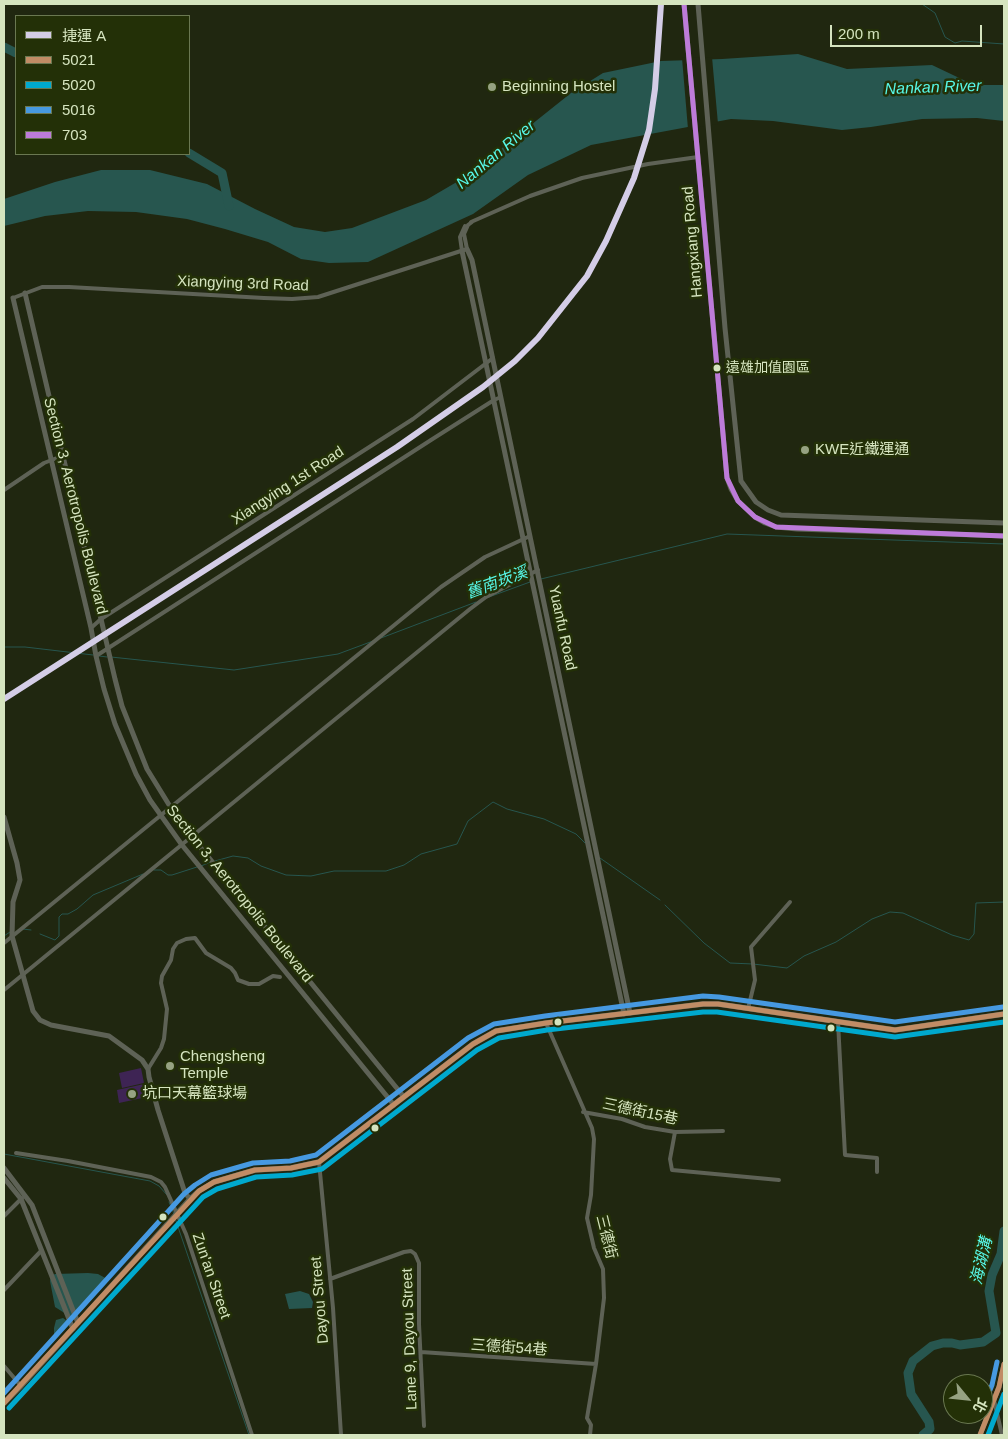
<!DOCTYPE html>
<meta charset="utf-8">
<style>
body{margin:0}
#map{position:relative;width:1008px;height:1439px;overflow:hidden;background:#202710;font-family:Arial,"Noto Sans TC",sans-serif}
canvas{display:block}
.frame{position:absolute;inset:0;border:5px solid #d5e4bf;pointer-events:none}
.legend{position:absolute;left:15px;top:15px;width:175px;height:140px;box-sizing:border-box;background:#233007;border:1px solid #6a7851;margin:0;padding:6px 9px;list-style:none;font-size:15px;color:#d5e4bf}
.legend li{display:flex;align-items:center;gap:10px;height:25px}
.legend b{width:25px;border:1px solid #6a7851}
.north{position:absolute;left:943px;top:1374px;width:50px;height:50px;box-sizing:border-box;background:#233007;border:1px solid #6a7851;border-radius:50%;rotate:118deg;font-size:14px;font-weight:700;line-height:20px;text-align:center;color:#d5e4bf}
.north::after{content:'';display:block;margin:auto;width:18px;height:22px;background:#96a282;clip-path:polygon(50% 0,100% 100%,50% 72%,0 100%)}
.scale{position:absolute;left:830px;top:25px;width:152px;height:22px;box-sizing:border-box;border:2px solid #d5e4bf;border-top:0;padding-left:6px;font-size:15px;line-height:18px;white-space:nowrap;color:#d5e4bf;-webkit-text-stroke:4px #233007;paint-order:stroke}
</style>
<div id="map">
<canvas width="1008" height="1439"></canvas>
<div class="frame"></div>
<ul class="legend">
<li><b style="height:6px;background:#d4cde7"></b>捷運 A</li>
<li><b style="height:6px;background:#c18c65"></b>5021</li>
<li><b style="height:6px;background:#00a9ce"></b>5020</li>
<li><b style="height:6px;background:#4699e1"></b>5016</li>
<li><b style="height:6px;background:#bd7bd9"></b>703</li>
</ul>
<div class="north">北</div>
<div class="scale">200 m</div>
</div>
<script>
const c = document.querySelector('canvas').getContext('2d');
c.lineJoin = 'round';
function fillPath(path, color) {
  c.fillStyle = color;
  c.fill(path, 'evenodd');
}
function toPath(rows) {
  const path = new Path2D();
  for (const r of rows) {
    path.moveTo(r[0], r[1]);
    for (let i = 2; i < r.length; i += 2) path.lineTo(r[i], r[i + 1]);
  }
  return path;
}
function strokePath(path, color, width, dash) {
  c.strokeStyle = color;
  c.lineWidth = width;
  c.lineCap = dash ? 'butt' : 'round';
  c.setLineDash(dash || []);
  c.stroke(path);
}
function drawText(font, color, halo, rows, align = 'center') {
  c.font = font + ' Arial,"Noto Sans TC",sans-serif';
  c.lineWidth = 5;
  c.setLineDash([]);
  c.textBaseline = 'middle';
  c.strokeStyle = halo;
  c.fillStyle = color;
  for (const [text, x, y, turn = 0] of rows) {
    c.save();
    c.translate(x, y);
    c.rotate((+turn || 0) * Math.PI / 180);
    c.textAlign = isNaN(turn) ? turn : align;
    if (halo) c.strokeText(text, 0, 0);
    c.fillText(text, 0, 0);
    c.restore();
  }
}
fillPath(toPath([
 [141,1068,144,1083,122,1088,119,1073],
 [144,1084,147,1097,119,1103,117,1090]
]), '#3e2454');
fillPath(toPath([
 [798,54,847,69,932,65,974,85,1004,85,1004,121,977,118,922,119,871,127,842,130,773,121,731,119,591,145,528,175,473,214,368,262,329,263,301,259,268,242,225,229,187,219,136,212,88,211,45,216,4,226,4,199,55,182,101,170,150,170,207,184,255,209,294,227,325,232,352,228,426,200,467,176,571,93,603,73,661,61,722,59],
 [88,1273,98,1274,109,1280,74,1319,55,1307,50,1281,51,1276,55,1274],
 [300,1291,309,1294,313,1302,312,1308,289,1309,285,1294],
 [63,1318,70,1323,54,1340,54,1328,56,1320]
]), '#27564f');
fillPath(toPath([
 [712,57,718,124,688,129,682,58]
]), '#202710');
strokePath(toPath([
 [922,4,935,13,945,37,955,43,962,41,1004,44],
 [541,579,727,534,1004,544],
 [489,597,530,582],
 [381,638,476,602],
 [4,647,25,647,93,655],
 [99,656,107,657],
 [111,657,234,670,338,654,373,641],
 [600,858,660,900],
 [215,861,233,856,248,858,261,866,286,875,311,876,334,871,386,871,404,865,421,854,457,844,468,821,493,802,507,809,544,819,576,834,585,843],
 [201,866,211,862],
 [154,870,161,870,168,875,172,875,197,867],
 [665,905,704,943,730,963,753,964,787,968,804,956,836,942,872,919,890,912,903,913,952,935,969,940,974,934,976,903,1004,902],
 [23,929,31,930],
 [40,934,55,940,59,936,59,917,62,914,68,914,77,909,93,895,143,874],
 [4,936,10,932],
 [4,1154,150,1181,159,1186,167,1195],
 [169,1202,174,1214],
 [175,1218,249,1435]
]), '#27564f', 1);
strokePath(toPath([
 [4,47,16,53],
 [189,153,222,173,229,206],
 [923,1435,930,1429,929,1422,911,1394,908,1373,913,1361,932,1346,943,1343,952,1343,960,1345,983,1342,996,1333,989,1291,992,1275,1001,1254,1004,1231]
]), '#27564f', 9);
strokePath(toPath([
 [471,222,530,196,582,178,648,164,698,157],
 [462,251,460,237,465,226],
 [13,298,42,287,69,287,264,298,292,299,318,297,467,249,464,234,468,225,472,222],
 [4,490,44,463,62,456],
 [91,628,101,619,413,419,493,358],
 [96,656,431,440,494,400,501,397],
 [4,943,441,587,485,557,530,536],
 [4,990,470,609,486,597,538,570],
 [748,1009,755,980,751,947,790,902],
 [838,1022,845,1155,877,1158,877,1172],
 [546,1023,592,1128,594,1139,591,1195,587,1218,594,1248,603,1269,604,1298,596,1364,587,1418,591,1425,590,1435],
 [148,1069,161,1048,164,1039,167,1009,161,983,162,976,171,960,173,949,177,943,186,939,195,938,206,953,231,968,235,973,238,980,249,984,259,984,273,976,280,977],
 [583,1112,622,1119,645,1127,675,1132,723,1131],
 [675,1132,670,1159,672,1170,779,1180],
 [16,1153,68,1161,151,1177,161,1182,165,1187,186,1234,252,1435],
 [319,1162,333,1308,341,1435],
 [4,1216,22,1198],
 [330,1279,404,1252,411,1251,415,1254,419,1263,419,1324,424,1426],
 [4,1290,41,1251],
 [421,1352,596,1364],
 [4,1366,21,1386],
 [994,1400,1002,1435]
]), '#5e6256', 4);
strokePath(toPath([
 [684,4,727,478,731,489,738,501,755,517,765,523,776,527,797,529,1004,536],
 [698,4,725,328,741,481,756,502,768,510,781,515,1004,523],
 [467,249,472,260,630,1013],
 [462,251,624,1014],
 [25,293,115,679,122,706,147,769,179,821,404,1097],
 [13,298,91,628,96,656,104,689,115,724,136,774,150,800,182,845,394,1105],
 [4,817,17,863,20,880,13,902,12,936,33,1011,40,1020,51,1025,109,1036,142,1060,148,1069,149,1077,158,1110,185,1193,190,1199],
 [4,1168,32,1205,78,1323],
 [4,1178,21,1199,73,1329],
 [980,1435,999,1387,1004,1364]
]), '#5e6256', 5);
strokePath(toPath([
 [4,1403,21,1386,190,1199,199,1191,214,1182,255,1170,291,1168,319,1162,473,1044,496,1031,546,1023,703,1004,718,1004,895,1030,1004,1014]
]), '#5e6454', 5.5);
strokePath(toPath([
 [4,1403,199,1191,214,1182,255,1170,291,1168,319,1162,473,1044,496,1031,546,1023,703,1004,718,1004,895,1030,1004,1014],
 [980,1435,999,1387,1004,1364]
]), '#c18c65', 5);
strokePath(toPath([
 [9,1408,203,1197,217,1189,256,1177,292,1175,322,1169,477,1050,499,1038,547,1030,703,1012,717,1012,895,1037,1004,1022],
 [988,1435,1004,1394]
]), '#00a9ce', 5);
strokePath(toPath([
 [4,1393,184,1194,195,1185,211,1175,253,1163,290,1161,316,1155,468,1038,494,1024,545,1016,703,996,719,997,895,1022,1003,1007],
 [983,1407,992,1385,997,1362]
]), '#4699e1', 5);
strokePath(toPath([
 [684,4,727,478,738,501,755,517,776,527,1004,536]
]), '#bd7bd9', 5);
strokePath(toPath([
 [4,699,397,447,483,387,515,361,538,338,587,276,606,241,634,178,649,130,655,89,661,4]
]), '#d4cde7', 6);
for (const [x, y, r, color] of [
 [492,87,5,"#96a282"],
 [717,368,4.5,"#d5e4bf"],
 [805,450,5,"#96a282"],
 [558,1022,4.5,"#d5e4bf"],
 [831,1028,4.5,"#d5e4bf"],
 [170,1066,5,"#96a282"],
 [132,1094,5,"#96a282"],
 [375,1128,4.5,"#d5e4bf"],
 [163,1217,4.5,"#d5e4bf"]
]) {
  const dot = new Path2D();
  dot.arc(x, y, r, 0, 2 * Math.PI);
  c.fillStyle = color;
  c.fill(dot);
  strokePath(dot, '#233007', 2);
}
drawText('14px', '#d5e4bf', '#233007', [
 ["遠雄加值園區",726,368]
], 'left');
drawText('15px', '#d5e4bf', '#233007', [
 ["Beginning Hostel",502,87],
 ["KWE近鐵運通",815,450],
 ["Chengsheng",180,1057],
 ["Temple",180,1074],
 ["坑口天幕籃球場",142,1094]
], 'left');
drawText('15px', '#d5e4bf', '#233007', [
 ["Hangxiang Road",693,242,-95],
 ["Xiangying 3rd Road",243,284,2],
 ["Xiangying 1st Road",288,486,-33],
 ["Section 3, Aerotropolis Boulevard",75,506,76],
 ["Yuanfu Road",562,628,78],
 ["Section 3, Aerotropolis Boulevard",239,894,51],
 ["三德街15巷",640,1112,12],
 ["三德街",606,1237,76],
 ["Zun'an Street",211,1276,71],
 ["Dayou Street",320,1300,-95],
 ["Lane 9, Dayou Street",410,1339,-92],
 ["三德街54巷",509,1348,4]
]);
drawText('italic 16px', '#57f7e7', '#233007', [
 ["Nankan River",933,88,-2],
 ["Nankan River",496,155,-40],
 ["舊南崁溪",497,583,-20],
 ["海湖溝",982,1261,-77]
]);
</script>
